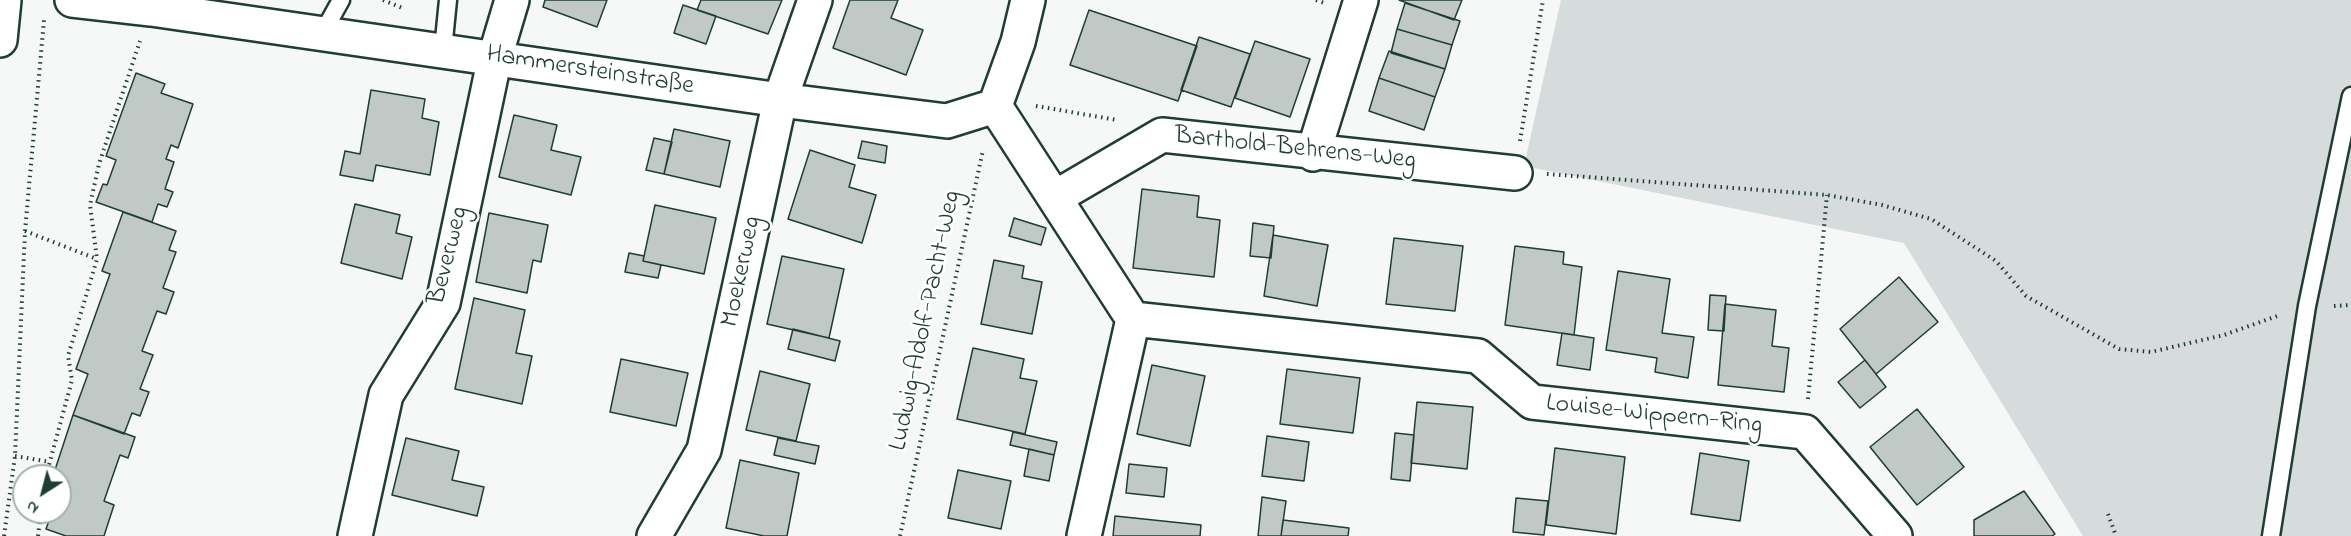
<!DOCTYPE html>
<meta charset="utf-8">
<style>
body{margin:0}
#map{position:relative;width:2351px;height:536px;overflow:hidden;background:#f6f7f7;font-family:"Indie Flower",sans-serif}
canvas{display:block}
.north{position:absolute;left:12px;top:464px;width:60px;height:60px;box-sizing:border-box;background:#fff;border:2px solid #a5b1ae;border-radius:50%;rotate:216deg;font-size:16px;font-weight:700;line-height:24px;text-align:center;color:#1f3d34}
.north::after{content:'';display:block;margin:auto;width:21px;height:27px;background:#1f3d34;clip-path:polygon(50% 0,100% 100%,50% 72%,0 100%)}
</style>
<div id="map">
<canvas width="2351" height="536"></canvas>
<div class="north">N</div>
</div>
<script>
const c = document.querySelector('canvas').getContext('2d');
c.lineJoin = 'round';
function fill(path, color) { c.fillStyle = color; c.fill(path, 'evenodd'); }
const shape = rows => new Path2D(rows.map(r => 'M' + r).join(''));
function stroke(path, color, width, dash) { c.strokeStyle = color; c.lineWidth = width; c.lineCap = dash ? 'butt' : 'round'; c.setLineDash(dash || []); c.stroke(path); }
function drawText(font, color, halo, rows, align = 'center') {
  c.font = font + ' "Indie Flower",sans-serif'; c.lineWidth = 5; c.setLineDash([]); c.textBaseline = 'middle'; c.strokeStyle = halo; c.fillStyle = color; for (const [text, x, y, turn = 0] of rows) {
    c.save(); c.translate(x, y); c.rotate((+turn || 0) * Math.PI / 180); c.textAlign = isNaN(turn) ? turn : align; if (halo) c.strokeText(text, 0, 0); c.fillText(text, 0, 0); c.restore();
  }
}
fill(shape([
 [1561,0,2351,0,2351,536,2083,536,1904,243,1524,166]
]), '#d6dcdb');
const building = shape([
 [545,0,607,0,597,27,543,7,545,0],
 [701,0,782,0,768,34,697,10,701,0],
 [850,0,898,0,891,18,923,30,906,75,833,48,850,0],
 [1399,0,1462,0,1454,20,1399,0],
 [1405,3,1460,21,1452,45,1397,29,1405,3],
 [683,5,716,16,706,44,674,33,683,5],
 [1089,10,1197,46,1178,101,1070,65,1089,10],
 [1397,29,1452,45,1445,69,1391,53,1397,29],
 [1199,37,1250,54,1231,107,1181,90,1199,37],
 [1255,41,1310,59,1290,117,1235,98,1255,41],
 [1389,51,1445,69,1435,97,1379,78,1389,51],
 [136,73,165,84,161,93,193,104,178,148,171,145,166,159,174,162,165,189,173,192,167,207,158,204,152,222,96,202,103,184,107,185,116,160,106,156,136,73],
 [1379,78,1435,97,1424,130,1369,111,1379,78],
 [371,90,425,99,422,118,439,122,430,175,376,165,373,181,340,175,345,151,360,154,371,90],
 [514,115,557,125,551,150,581,157,571,195,499,177,514,115],
 [674,129,730,141,720,187,664,174,674,129],
 [654,138,672,142,664,174,646,170,654,138],
 [862,141,887,146,885,163,858,158,862,141],
 [810,150,855,165,849,187,876,195,862,243,788,219,810,150],
 [1142,189,1199,196,1197,217,1220,220,1214,277,1133,268,1142,189],
 [355,204,400,215,396,233,412,237,402,279,341,263,355,204],
 [655,205,716,218,704,274,643,261,655,205],
 [123,212,176,231,169,250,176,252,163,288,174,292,166,314,157,311,142,351,153,355,140,389,149,392,140,416,132,413,124,434,73,415,88,374,76,369,110,274,102,271,123,212],
 [489,213,548,225,541,262,533,260,527,293,476,282,489,213],
 [1014,218,1046,228,1041,245,1009,236,1014,218],
 [1253,223,1274,226,1271,258,1250,256,1253,223],
 [1273,235,1328,245,1317,306,1264,296,1273,235],
 [1394,238,1463,246,1455,311,1386,304,1394,238],
 [1515,246,1564,252,1563,264,1582,267,1574,335,1505,325,1515,246],
 [629,253,644,256,643,261,661,265,658,278,625,272,629,253],
 [782,256,844,269,829,338,767,324,782,256],
 [994,260,1024,266,1022,278,1042,282,1032,334,981,324,994,260],
 [1618,271,1670,279,1662,333,1694,337,1688,378,1655,372,1657,358,1606,350,1618,271],
 [1899,277,1938,322,1876,374,1840,329,1899,277],
 [1710,295,1726,296,1724,331,1708,330,1710,295],
 [474,298,525,310,516,353,532,356,522,404,455,389,474,298],
 [1725,304,1776,310,1772,346,1789,348,1784,392,1718,385,1725,304],
 [793,329,840,341,835,361,788,349,793,329],
 [1562,333,1594,338,1590,370,1557,365,1562,333],
 [973,348,1024,359,1020,378,1037,381,1025,434,957,419,973,348],
 [621,359,688,373,676,426,610,412,621,359],
 [1865,360,1886,387,1860,408,1838,382,1865,360],
 [1152,365,1205,376,1190,446,1137,434,1152,365],
 [1287,369,1360,378,1353,433,1280,424,1287,369],
 [760,371,810,384,796,441,746,430,760,371],
 [1417,402,1473,407,1467,469,1411,463,1417,402],
 [1917,409,1964,467,1917,505,1870,447,1917,409],
 [73,415,135,437,128,458,120,455,104,501,114,505,104,536,66,536,46,529,52,512,60,512,60,476,53,476,73,415],
 [1013,432,1057,442,1054,455,1010,445,1013,432],
 [1395,433,1414,435,1410,481,1391,479,1395,433],
 [1267,436,1309,442,1304,481,1262,476,1267,436],
 [406,438,459,451,452,480,484,487,477,516,392,495,406,438],
 [778,438,819,446,815,464,774,455,778,438],
 [1555,448,1625,457,1616,534,1546,525,1555,448],
 [1029,449,1054,455,1049,481,1024,476,1029,449],
 [1700,453,1749,461,1740,521,1691,514,1700,453],
 [740,460,799,473,787,536,764,536,726,528,740,460],
 [1129,464,1167,468,1164,497,1126,493,1129,464],
 [958,470,1011,481,1001,529,948,518,958,470],
 [2024,491,2055,534,2052,536,1974,536,1974,520,2024,491],
 [1262,497,1286,501,1281,536,1258,536,1262,497],
 [1516,498,1548,501,1544,535,1513,532,1516,498],
 [1115,516,1201,525,1200,536,1113,536,1115,516],
 [1283,520,1349,528,1348,536,1281,536,1283,520]
]);
fill(building, '#c0c9c6');
stroke(building, '#1f3d34', 1.5);
const service = shape([
 [322,34,341,0],
 [443,50,448,0],
 [2271,536,2307,306,2351,96]
]);
const minor = shape([
 [72,0,151,9,780,100,947,121,995,106,1018,42,1028,0],
 [995,106,1133,319,1084,536],
 [1313,154,1361,0],
 [1056,197,1162,135,1515,173],
 [1133,319,1478,356,1532,402,1805,432,1895,536],
 [355,536,386,395,443,303,495,57,512,0],
 [654,536,704,450,780,100,815,0]
]);
const tertiary = shape([
 [0,40,4,0]
]);
stroke(service, '#1f3d34', 21);
stroke(minor, '#1f3d34', 38);
stroke(tertiary, '#1f3d34', 38);
stroke(shape([
 [383,0,405,9],
 [1316,0,1324,3],
 [1036,106,1117,120],
 [1520,141,1543,0],
 [1547,174,1827,195,1882,205,1931,219,1996,261,2026,296,2119,349,2151,352,2224,335,2280,315],
 [25,231,97,259],
 [2334,306,2351,305],
 [1808,399,1827,195],
 [15,456,50,462],
 [46,476,72,380,68,356,97,259,90,205,99,164,140,41],
 [2108,514,2116,536],
 [4,536,15,456,25,231,44,20],
 [38,536,41,512],
 [900,536,983,150]
]), '#1f3d34', 4, [1.5, 4.5]);
stroke(service, '#fff', 16);
stroke(minor, '#fff', 33);
stroke(tertiary, '#fff', 33);
drawText('26px', '#1f3d34', '#fff', [
 ["Hammersteinstraße",590,72,9],
 ["Barthold-Behrens-Weg",1295,150,6],
 ["Beverweg",450,256,-76],
 ["Moekerweg",743,272,-78],
 ["Ludwig-Adolf-Pacht-Weg",927,321,-78],
 ["Louise-Wippern-Ring",1654,416,6]
]);
</script>
